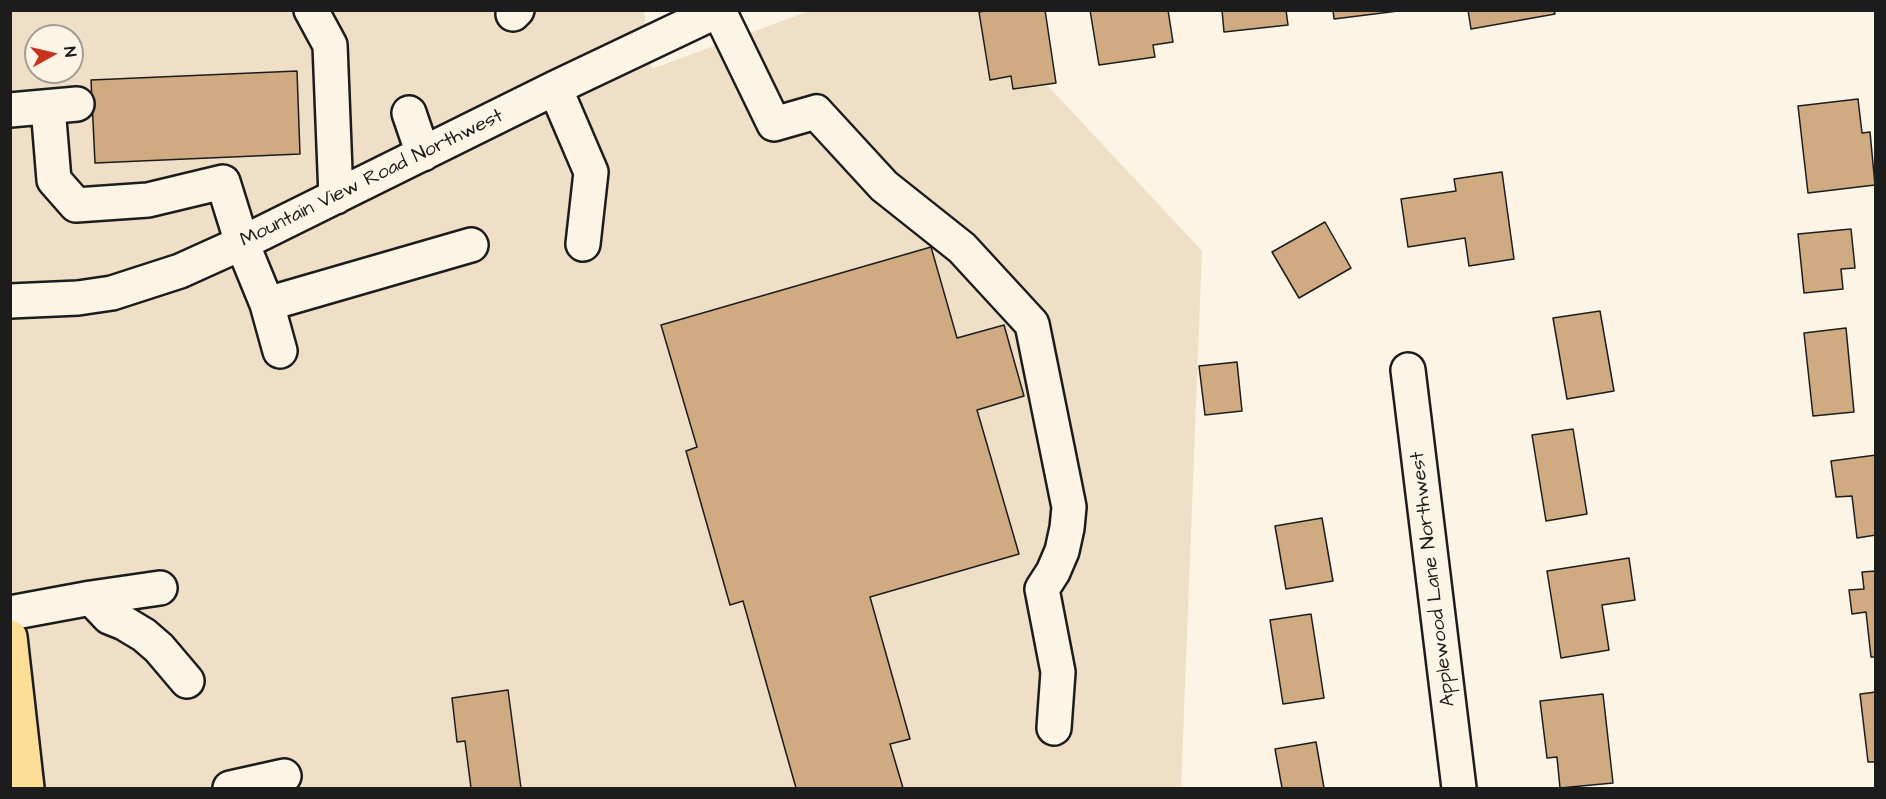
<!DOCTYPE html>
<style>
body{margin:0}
#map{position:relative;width:1886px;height:799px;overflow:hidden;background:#fcf5e5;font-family:"Architects Daughter",sans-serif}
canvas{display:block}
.frame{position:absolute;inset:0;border:12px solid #1c1c1c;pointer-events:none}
.north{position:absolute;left:24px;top:24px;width:60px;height:60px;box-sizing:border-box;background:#fcf5e5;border:2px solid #a29e95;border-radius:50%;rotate:82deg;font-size:16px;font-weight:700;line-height:24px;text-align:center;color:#1c1c1c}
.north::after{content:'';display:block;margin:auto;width:21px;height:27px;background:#c8321e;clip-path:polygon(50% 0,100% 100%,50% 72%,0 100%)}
</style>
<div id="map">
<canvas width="1886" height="799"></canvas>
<div class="frame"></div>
<div class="north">N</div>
</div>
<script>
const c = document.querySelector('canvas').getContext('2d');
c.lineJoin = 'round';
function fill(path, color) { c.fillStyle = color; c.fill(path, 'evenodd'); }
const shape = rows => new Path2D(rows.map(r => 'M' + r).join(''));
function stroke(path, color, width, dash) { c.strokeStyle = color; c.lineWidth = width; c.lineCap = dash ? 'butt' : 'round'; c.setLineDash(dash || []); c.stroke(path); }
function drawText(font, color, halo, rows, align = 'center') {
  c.font = font + ' "Architects Daughter",sans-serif'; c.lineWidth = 5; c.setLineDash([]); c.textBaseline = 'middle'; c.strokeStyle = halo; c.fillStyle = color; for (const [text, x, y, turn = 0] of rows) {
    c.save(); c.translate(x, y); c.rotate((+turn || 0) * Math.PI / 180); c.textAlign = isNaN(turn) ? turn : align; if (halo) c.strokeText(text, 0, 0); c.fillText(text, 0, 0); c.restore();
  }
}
fill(shape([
 [10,11,644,11,652,69,809,11,978,11,1202,251,1181,788,11,788],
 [36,36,72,36,72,72,36,72]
]), '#efdfc7');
const building = shape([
 [991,10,1045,10,1056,83,1013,89,1011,76,990,80,979,12,991,10],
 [1090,10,1168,10,1173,42,1153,45,1155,57,1099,65,1090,10],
 [1222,10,1286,10,1288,25,1224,32,1222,10],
 [1333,10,1398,10,1398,11,1334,19,1333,10],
 [1468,10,1554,10,1555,14,1471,29,1468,10],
 [297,71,300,154,95,163,91,80,297,71],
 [1858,99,1862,133,1870,132,1875,185,1808,193,1798,106,1858,99],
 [1502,172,1514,259,1469,266,1465,238,1408,247,1401,199,1456,191,1454,179,1502,172],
 [1325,222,1351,268,1299,298,1272,252,1325,222],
 [1851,229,1855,268,1841,269,1843,289,1804,293,1798,234,1851,229],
 [931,247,957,338,1004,325,1024,396,977,410,1019,554,870,597,910,739,890,744,903,788,796,788,743,601,730,605,686,451,697,447,661,325,931,247],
 [1600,311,1614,391,1567,399,1553,318,1600,311],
 [1846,328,1854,412,1813,416,1804,333,1846,328],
 [1237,362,1242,411,1205,415,1199,366,1237,362],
 [1573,429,1587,514,1546,521,1532,435,1573,429],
 [1876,455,1876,535,1857,538,1852,496,1836,497,1831,461,1876,455],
 [1322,518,1333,581,1286,589,1275,526,1322,518],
 [1629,558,1635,600,1602,605,1609,650,1561,658,1547,571,1629,558],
 [1876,571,1876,657,1871,657,1866,612,1852,614,1849,590,1864,589,1862,572,1876,571],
 [1311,614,1324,698,1283,704,1270,620,1311,614],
 [508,690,521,788,471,788,465,741,457,742,452,698,508,690],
 [1876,692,1876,762,1868,762,1860,694,1876,692],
 [1603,694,1613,783,1560,788,1557,757,1547,758,1540,701,1603,694],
 [1316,742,1324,788,1282,788,1275,749,1316,742]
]);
fill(building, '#d0ab82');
stroke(building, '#1c1c1c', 1.5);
const minor = shape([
 [311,10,330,45,336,197],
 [719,11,774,124,816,112,884,186,962,248,1032,324,1069,507,1067,528,1062,551,1053,572,1042,589,1058,672,1054,728],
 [513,14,517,10],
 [555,88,591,172,583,244],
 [48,107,54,180,76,205,148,200,223,182,242,243,267,304,280,351],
 [10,110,77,104],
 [409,113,423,154],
 [10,301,78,298,112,293,180,271,242,243,555,88,719,10],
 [267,304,471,245],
 [1408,370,1459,788],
 [91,598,109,617,124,623,144,635,159,648,187,681],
 [10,613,91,598,160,588],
 [230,788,284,776]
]);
const highway = shape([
 [10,637,27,788]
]);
stroke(minor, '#1c1c1c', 38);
stroke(highway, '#1c1c1c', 38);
stroke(minor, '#fcf5e5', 33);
stroke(highway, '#fcde96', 33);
drawText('20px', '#1c1c1c', '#fcf5e5', [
 ["Mountain View Road Northwest",372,179,-26],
 ["Applewood Lane Northwest",1434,579,-97]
]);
</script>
